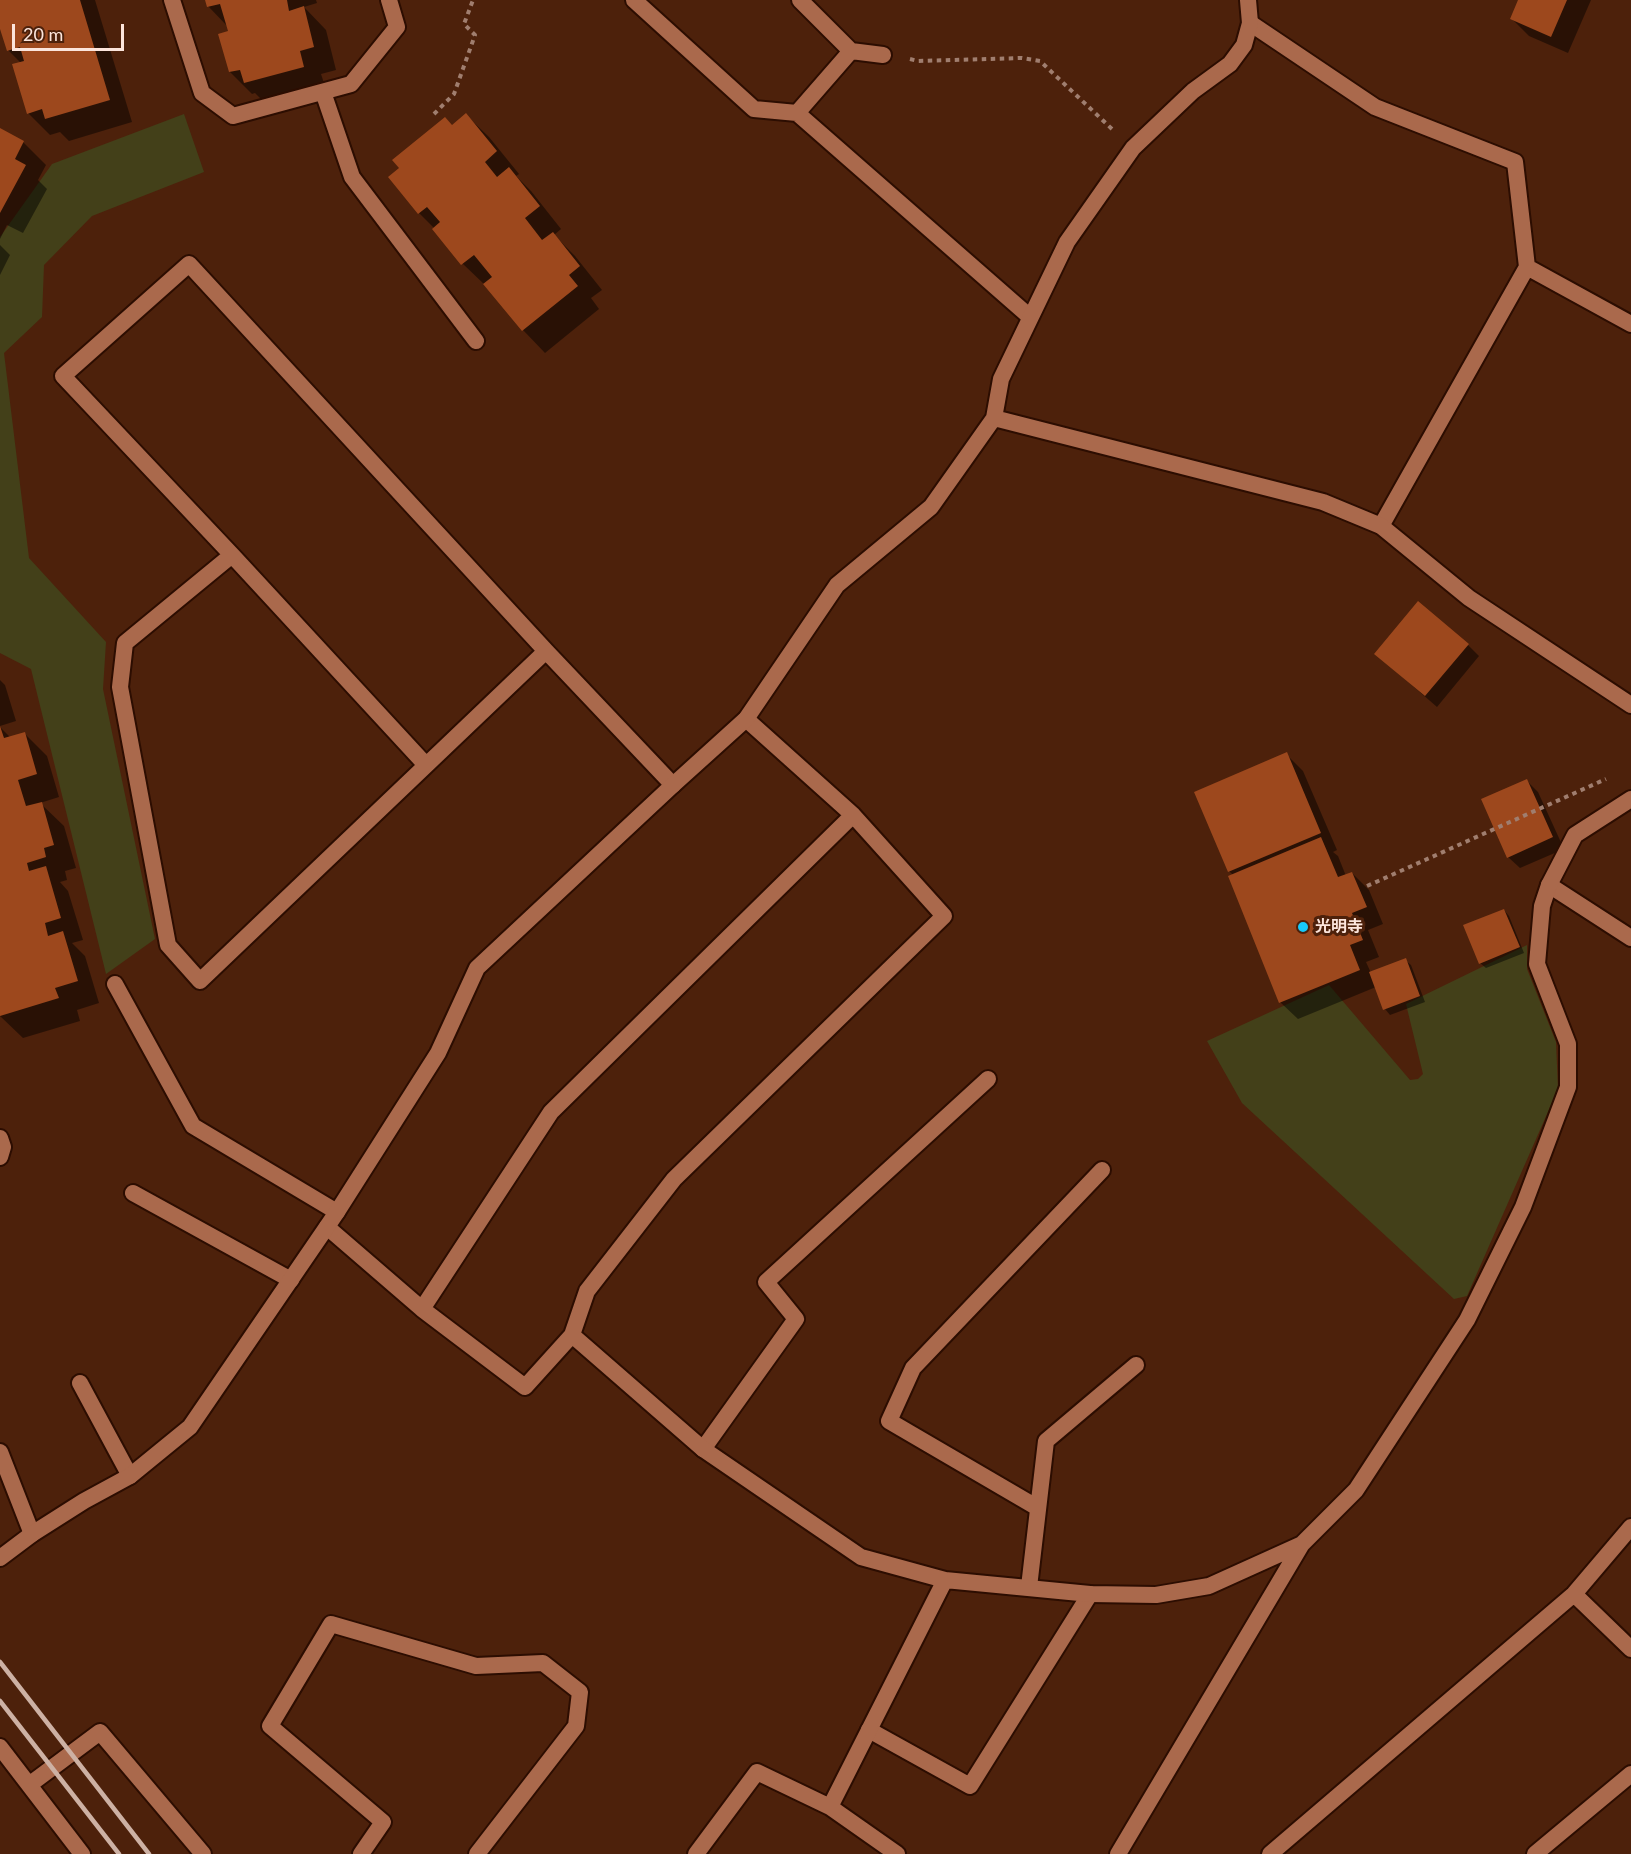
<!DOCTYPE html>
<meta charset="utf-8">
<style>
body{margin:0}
#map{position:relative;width:1631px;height:1854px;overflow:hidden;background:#4d210b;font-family:Lato,sans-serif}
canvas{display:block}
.scale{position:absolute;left:12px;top:24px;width:112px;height:27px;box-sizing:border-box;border:3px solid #fce5dc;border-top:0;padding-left:8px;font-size:18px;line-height:21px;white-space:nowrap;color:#fce5dc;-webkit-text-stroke:4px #4d210b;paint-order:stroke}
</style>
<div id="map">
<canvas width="1631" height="1854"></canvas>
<div class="scale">20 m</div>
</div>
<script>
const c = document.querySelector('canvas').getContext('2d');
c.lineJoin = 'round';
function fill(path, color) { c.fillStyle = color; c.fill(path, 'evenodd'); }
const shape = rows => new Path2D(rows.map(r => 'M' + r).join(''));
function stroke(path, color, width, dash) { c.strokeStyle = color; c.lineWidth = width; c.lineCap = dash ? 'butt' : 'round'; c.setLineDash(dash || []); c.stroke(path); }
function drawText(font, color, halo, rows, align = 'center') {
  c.font = font + ' Lato,"Noto Sans JP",sans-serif'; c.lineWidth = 6; c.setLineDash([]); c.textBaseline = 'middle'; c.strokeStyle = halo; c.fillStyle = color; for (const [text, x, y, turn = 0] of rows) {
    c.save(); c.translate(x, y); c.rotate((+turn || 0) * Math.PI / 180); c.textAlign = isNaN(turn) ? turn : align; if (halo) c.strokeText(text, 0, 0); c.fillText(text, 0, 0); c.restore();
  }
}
fill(shape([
 [184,114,204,172,92,216,44,265,42,317,4,353,29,558,106,642,103,689,155,939,106,974,31,669,0,653,0,237,52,164],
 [1527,945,1527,969,1556,1042,1558,1089,1467,1296,1454,1299,1242,1103,1207,1041,1329,985,1410,1080,1418,1079,1423,1074,1406,1004]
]), '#434019');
fill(shape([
 [0,0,95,0,132,122,69,141,60,132,50,135,28,113,21,63,8,50,0,24],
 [207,0,316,0,317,3,304,7,326,30,336,70,321,74,326,89,267,105,255,93,252,94,230,72,228,27,208,6],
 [1520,0,1591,0,1568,53,1529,36,1512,19],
 [466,115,489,137,519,174,516,176,531,191,561,229,554,235,575,256,602,290,591,298,599,309,545,353,523,330,486,286,463,264,435,229,419,213,452,127],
 [0,130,23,142,46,165,38,180,47,189,23,233,7,225,0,239],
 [0,245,10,255,0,275],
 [1468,645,1479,656,1437,707,1376,654],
 [0,680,5,685,16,721,0,726,1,728,10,737,24,733,47,756,59,797,40,803,64,826,76,868,65,871,67,880,60,882,68,891,83,940,72,943,85,956,99,1003,77,1010,80,1021,23,1038,0,1016],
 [1286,754,1303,771,1337,850,1333,852,1338,856,1346,876,1352,873,1369,890,1383,924,1368,930,1379,957,1366,962,1371,973,1405,960,1411,965,1425,1002,1390,1015,1385,1009,1376,987,1298,1019,1280,1002,1233,875,1229,871],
 [1526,780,1538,792,1564,849,1520,868,1508,857],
 [1504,910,1509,916,1524,953,1486,968,1480,963]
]), '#0007');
fill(shape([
 [0,0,80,0,110,100,45,119,42,109,27,114,12,64,24,61,20,47,7,51,0,29],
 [205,0,287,0,289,11,304,6,314,47,300,51,304,67,244,83,240,70,229,72,218,34,228,31,220,4,207,7],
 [1518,0,1567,0,1551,37,1510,19],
 [466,113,497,151,485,162,497,177,509,167,540,206,525,218,542,240,553,232,580,266,569,275,578,286,522,331,483,284,492,277,474,255,461,265,432,229,440,222,427,207,418,214,388,177,399,168,392,160,445,117,452,125],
 [0,128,24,141,15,159,26,165,0,213],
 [1418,601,1469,644,1425,696,1374,654],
 [0,726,4,738,25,732,37,774,18,780,26,806,42,802,54,845,44,848,46,857,27,863,29,871,46,866,61,918,45,923,48,936,63,931,78,981,55,988,59,998,0,1016],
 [1287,752,1321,833,1228,872,1194,792],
 [1527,779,1553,837,1507,858,1481,799],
 [1321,837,1338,877,1352,872,1367,907,1352,913,1363,940,1350,945,1360,970,1279,1003,1228,876],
 [1504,909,1520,947,1479,964,1463,925],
 [1406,958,1420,996,1383,1010,1369,972]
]), '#9d481d');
const service = shape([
 [172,0,202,93,233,116,351,84,397,27,389,0],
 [323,92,352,177,476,341],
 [1549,885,1631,938],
 [115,984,193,1126,337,1212],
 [0,1138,3,1147,0,1157],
 [133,1193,291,1280],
 [80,1383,130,1476],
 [703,1449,796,1319,766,1282,988,1079],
 [1038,1508,889,1421,913,1368,1102,1170],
 [1029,1587,1046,1441,1136,1365],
 [869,1730,970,1786,1090,1594]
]);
const minor = shape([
 [634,0,754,109,797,113,1030,317],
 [800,0,851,51,883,55],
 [1250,23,1375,107,1515,162,1527,267,1381,526],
 [797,113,851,51],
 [1527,267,1631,324],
 [232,555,125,643,120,687,168,945,200,981,546,651],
 [425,764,232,555,63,376,189,264,546,651,673,785],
 [327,1227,422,1309,525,1387,572,1335,587,1291,674,1179,944,916,853,815,746,719],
 [422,1309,551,1112,853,815],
 [572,1335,703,1449,861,1557,945,1580,1090,1594,1156,1595,1209,1586,1302,1544,1356,1490,1467,1320,1523,1207,1568,1087,1568,1044,1537,964,1542,906,1549,885,1575,835,1631,799],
 [0,1452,32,1534],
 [1574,1594,1631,1649],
 [0,1747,82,1854],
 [29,1785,100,1732,203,1854],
 [830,1807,897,1854],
 [361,1854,383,1822,270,1726,331,1624,476,1666,543,1663,580,1692,576,1726,477,1854],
 [696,1854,757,1772,830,1807,945,1580],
 [1118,1854,1302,1544],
 [1270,1854,1574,1594,1631,1527],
 [1535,1854,1631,1774]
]);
const tertiary = shape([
 [994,418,1323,502,1381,526,1469,598,1631,705],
 [0,1558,32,1534,84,1501,130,1476,190,1427,337,1212,438,1053,477,968,673,785,746,719,837,585,931,507,994,418,1001,379,1067,242,1133,148,1193,91,1230,64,1244,45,1250,23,1248,0]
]);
stroke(service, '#2c0d01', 20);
stroke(minor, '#2c0d01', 20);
stroke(tertiary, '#2c0d01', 20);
stroke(shape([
 [910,59,918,61,1022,58,1040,61,1112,129],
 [434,114,454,94,475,35,464,24,473,0],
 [1367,886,1606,779]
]), '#a07e6f', 4, [4.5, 4.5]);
stroke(service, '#aa694c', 16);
stroke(minor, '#aa694c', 16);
stroke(tertiary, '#aa694c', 16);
stroke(shape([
 [0,1662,149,1854],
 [0,1701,119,1854]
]), '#cdb1a4', 4.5);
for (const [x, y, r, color] of [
 [1303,927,6,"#17cafb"]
]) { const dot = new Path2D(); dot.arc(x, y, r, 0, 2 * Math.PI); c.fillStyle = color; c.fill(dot); stroke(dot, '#4d210b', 2); }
drawText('bold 16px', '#fce5dc', '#4d210b', [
 ["光明寺",1315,927]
], 'left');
</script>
